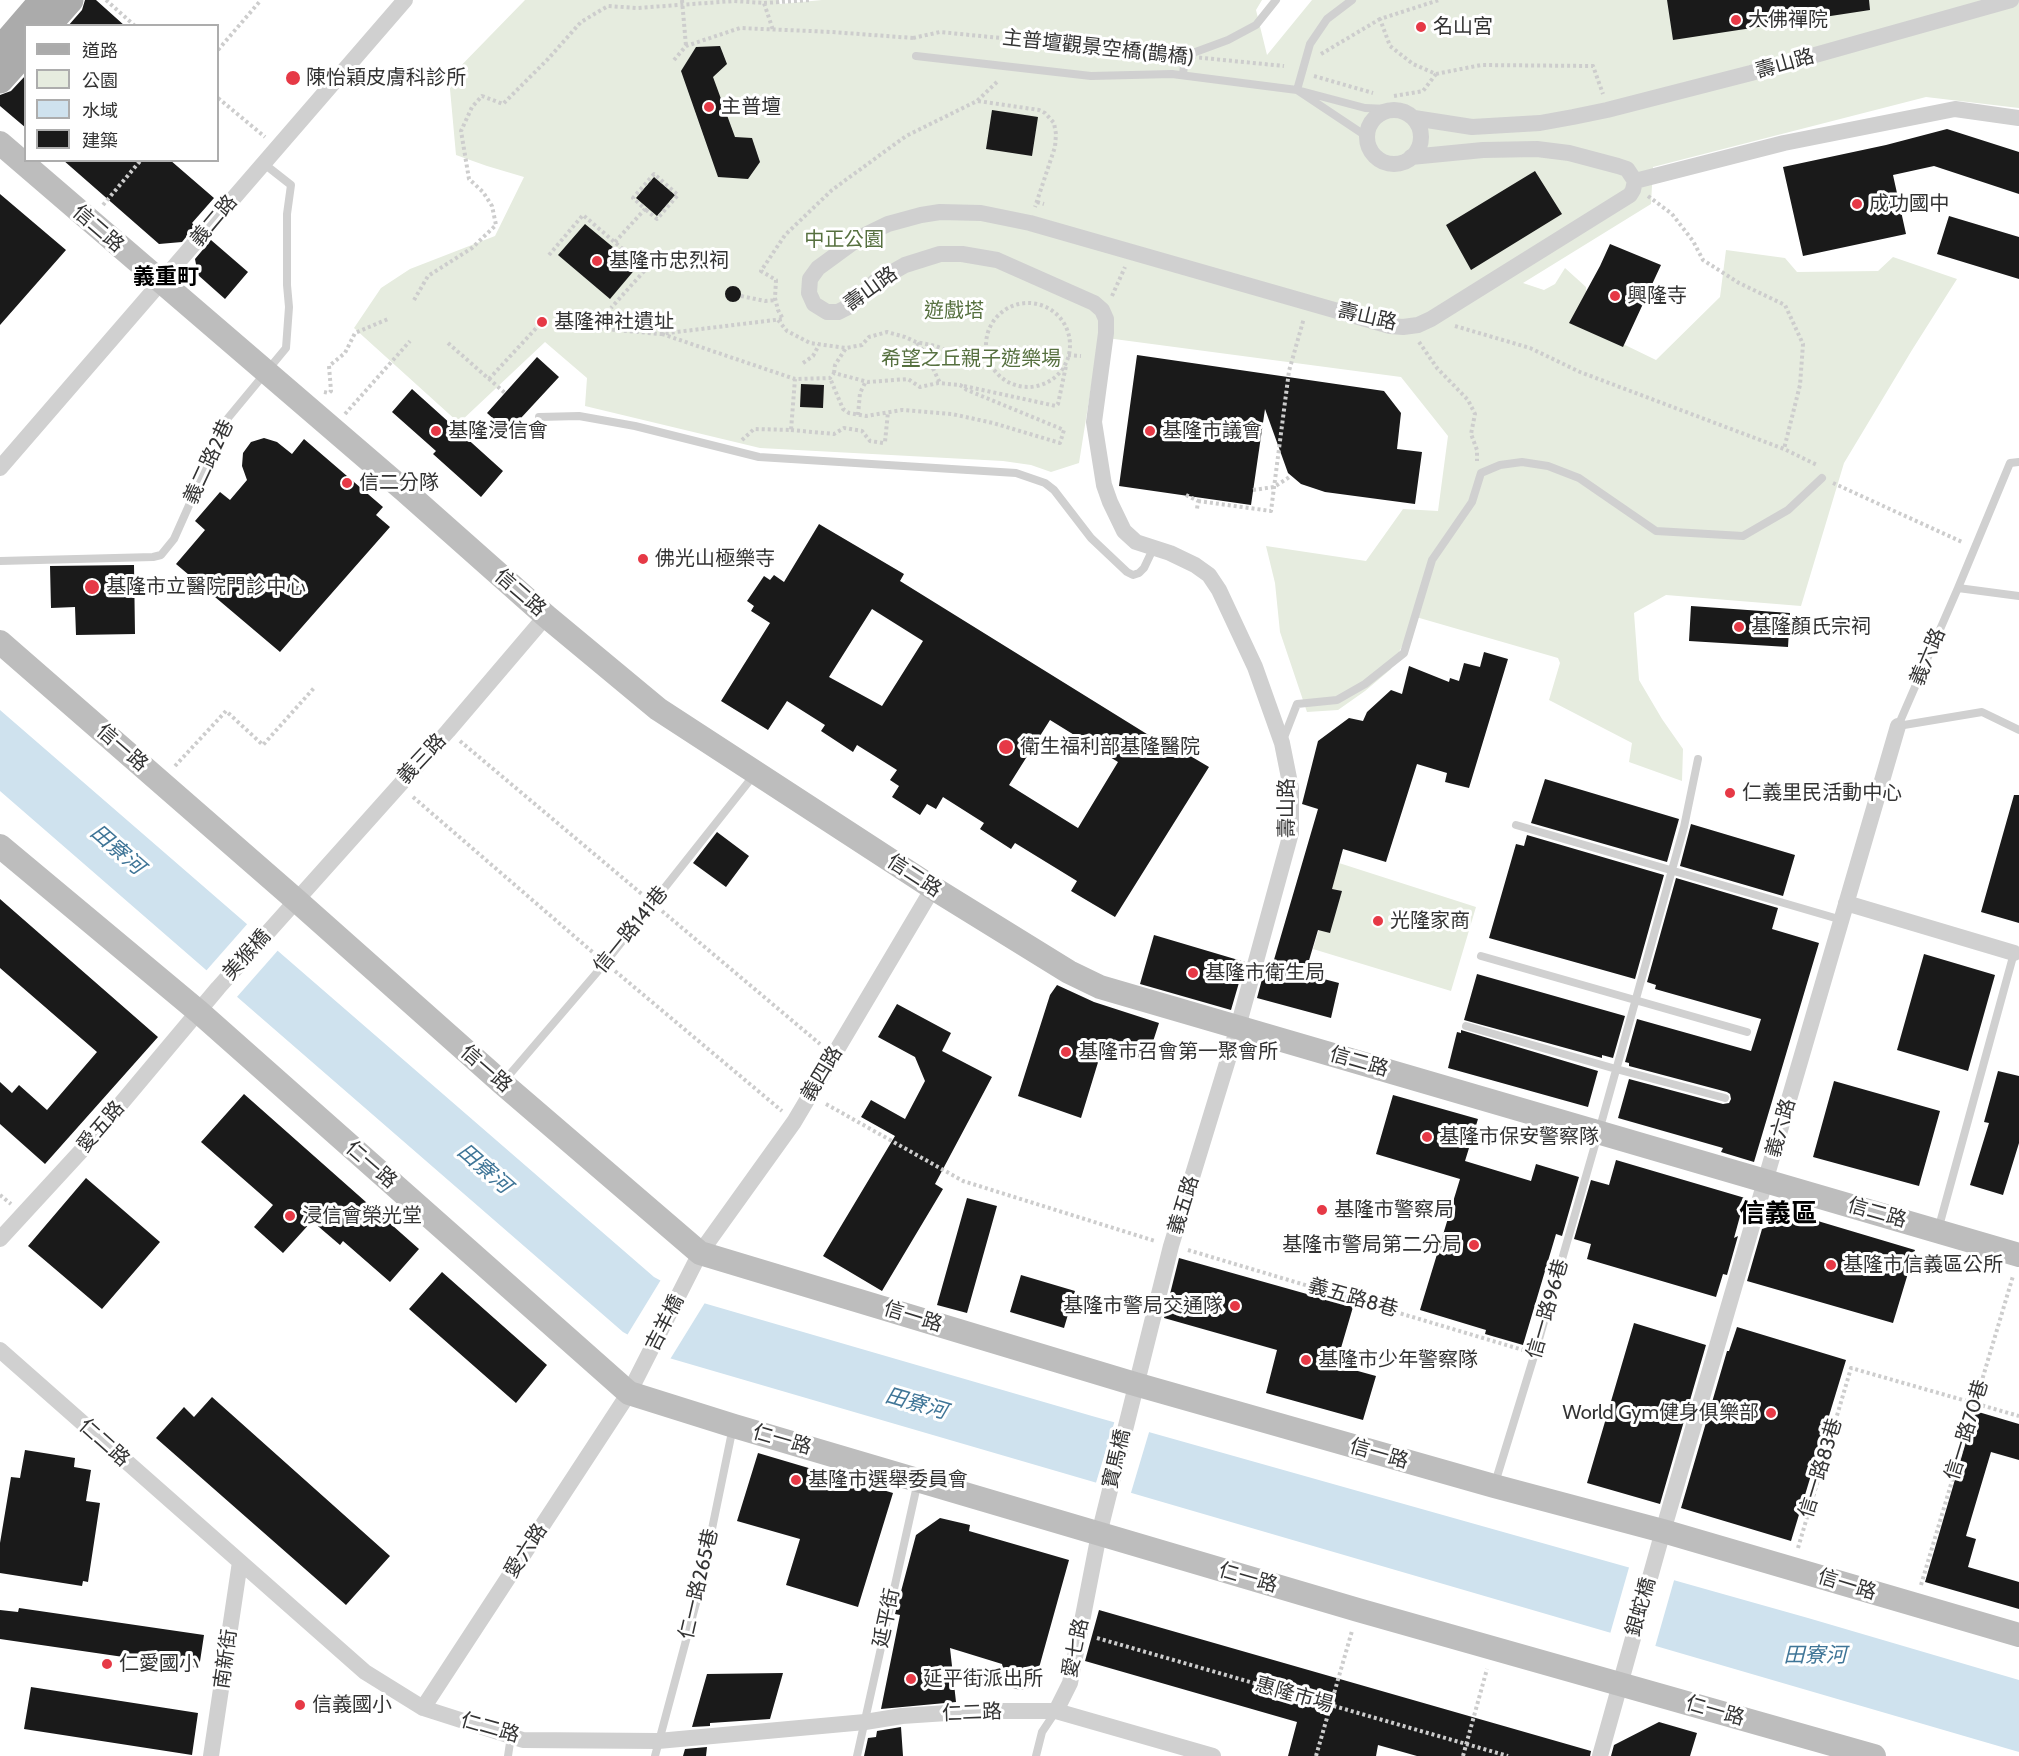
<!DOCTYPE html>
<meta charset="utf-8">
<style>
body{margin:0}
#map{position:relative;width:2019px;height:1756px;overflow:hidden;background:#fff;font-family:Cabin,"Noto Sans TC",sans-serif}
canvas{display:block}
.legend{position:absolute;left:24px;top:24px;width:195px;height:138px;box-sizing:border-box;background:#fff;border:2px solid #adadad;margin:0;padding:8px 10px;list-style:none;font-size:18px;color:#333}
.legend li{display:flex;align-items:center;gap:12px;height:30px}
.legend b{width:30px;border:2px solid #adadad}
</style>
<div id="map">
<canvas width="2019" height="1756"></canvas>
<ul class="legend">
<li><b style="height:8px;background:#ababab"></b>道路</li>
<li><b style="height:16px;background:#e6ecdf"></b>公園</li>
<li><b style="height:16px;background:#cfe2ee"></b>水域</li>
<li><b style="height:16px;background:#1a1a1a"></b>建築</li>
</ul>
</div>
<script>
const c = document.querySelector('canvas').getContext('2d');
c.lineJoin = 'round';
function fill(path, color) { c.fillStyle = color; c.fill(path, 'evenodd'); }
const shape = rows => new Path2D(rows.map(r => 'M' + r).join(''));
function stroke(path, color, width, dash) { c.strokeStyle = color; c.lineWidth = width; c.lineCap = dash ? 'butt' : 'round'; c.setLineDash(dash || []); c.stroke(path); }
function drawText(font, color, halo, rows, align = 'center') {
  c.font = font + ' Cabin,"Noto Sans TC",sans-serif'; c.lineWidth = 6; c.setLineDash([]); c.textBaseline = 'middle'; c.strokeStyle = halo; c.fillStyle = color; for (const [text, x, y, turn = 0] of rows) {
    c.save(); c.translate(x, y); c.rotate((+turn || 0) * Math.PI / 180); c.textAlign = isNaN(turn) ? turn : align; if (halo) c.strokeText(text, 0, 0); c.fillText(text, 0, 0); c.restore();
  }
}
fill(shape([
 [525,0,779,0,780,4,822,0,1262,0,1256,10,1267,55,1312,0,2019,0,2019,108,1926,97,1653,167,1651,204,1523,283,1544,290,1555,284,1565,268,1586,287,1588,327,1656,360,1720,297,1726,250,1785,258,1797,272,1878,271,1893,257,1957,279,1912,350,1844,463,1801,606,1666,595,1634,613,1639,680,1662,719,1683,749,1682,781,1629,762,1632,743,1549,700,1560,663,1558,658,1416,617,1391,669,1365,691,1338,710,1307,712,1280,632,1275,583,1266,546,1366,561,1403,509,1438,511,1448,436,1401,377,1099,337,1079,463,1051,472,1031,465,1003,461,760,448,585,406,587,378,545,342,459,423,354,328,381,288,410,269,495,236,524,177,487,166,456,155,449,78],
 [1339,863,1476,907,1451,991,1313,949]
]), '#e6ecdf');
fill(shape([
 [0,710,654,1277,700,1302,1092,1416,1808,1618,2019,1680,2019,1752,669,1358,623,1332,0,791]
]), '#cfe2ee');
fill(shape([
 [249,922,280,948,236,998,205,972],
 [662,1278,706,1301,669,1361,626,1337],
 [1115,1420,1150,1429,1130,1496,1095,1486],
 [1630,1564,1675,1577,1655,1647,1610,1634]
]), '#fff');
fill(shape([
 [85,0,96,0,125,26,68,26,82,10],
 [1667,0,1869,0,1870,10,1673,40],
 [720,46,727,64,713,77,735,137,752,138,760,162,748,179,718,177,681,71,696,47],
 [26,75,26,128,0,106,0,95,11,91],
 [992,110,1038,117,1032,156,986,149],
 [1947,129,2019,152,2019,194,1934,166,1893,175,1906,234,1803,256,1783,167,1886,145],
 [63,160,170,160,214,198,192,223,195,226,182,242,159,244],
 [1535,171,1562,214,1471,270,1446,225],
 [654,177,675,195,657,216,636,198],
 [0,194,66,250,0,325],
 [1949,216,2019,237,2019,279,1937,254],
 [585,224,637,267,610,299,558,255],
 [211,240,248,272,225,299,198,275,195,259],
 [1610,244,1661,265,1623,347,1569,323,1600,266],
 '725 294a8 8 0 1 1 16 0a8 8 0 1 1-16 0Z',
 [1137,355,1384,391,1401,413,1397,449,1422,452,1415,504,1325,492,1301,484,1288,473,1265,409,1251,505,1119,486],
 [537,357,559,377,508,432,487,413],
 [801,384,824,385,823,408,800,407],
 [412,389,503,471,481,497,433,454,436,451,392,412],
 [264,438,277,442,292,454,304,439,383,507,376,515,390,527,280,652,176,564,205,530,195,521,220,492,230,500,247,480,242,466,243,453,251,442],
 [819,524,904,574,900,581,1163,744,1165,741,1209,767,1115,917,1071,891,1077,881,1015,843,1011,849,980,829,984,823,943,797,936,809,927,804,920,815,892,797,899,786,890,780,897,770,857,745,853,752,821,731,825,725,787,701,768,730,721,701,770,623,751,611,754,606,747,601,764,576,770,580,774,575,784,582],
 [872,609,923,641,882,706,829,677],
 [1050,720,1118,762,1078,828,1009,785],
 [134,565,135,634,76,635,75,607,51,608,50,566],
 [1691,606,1790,613,1788,647,1689,641],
 [1484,652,1508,659,1469,788,1445,782,1447,773,1417,764,1386,862,1343,849,1332,889,1342,891,1330,933,1318,930,1305,974,1339,983,1331,1018,1257,998,1265,968,1271,970,1318,809,1302,804,1318,741,1349,718,1363,721,1367,712,1391,690,1402,694,1409,666,1449,682,1450,678,1459,681,1464,663,1480,667],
 [1545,779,1679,819,1667,862,1531,823],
 [2014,795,2019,795,2019,923,1981,912],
 [1691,824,1795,855,1783,896,1680,866],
 [717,832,749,856,726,887,693,863],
 [1527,835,1664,875,1635,979,1489,938,1516,844,1524,846],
 [1676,878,1778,908,1772,929,1819,943,1754,1162,1721,1152,1723,1148,1618,1118,1629,1079,1723,1104,1729,1103,1731,1099,1730,1094,1727,1092,1629,1066,1629,1063,1625,1062,1637,1019,1751,1051,1761,1019,1655,989,1656,985,1647,982],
 [0,899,158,1037,45,1164,0,1124,0,1082,12,1093,19,1085,47,1110,97,1052,0,968],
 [1154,935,1245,962,1231,1010,1140,984],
 [1924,954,1995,975,1968,1071,1897,1050],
 [1477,974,1625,1016,1613,1058,1602,1055,1602,1058,1464,1020],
 [1057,985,1094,1002,1159,1023,1147,1060,1103,1046,1081,1118,1018,1096,1050,995],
 [897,1004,951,1033,942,1051,992,1077,935,1184,943,1189,882,1291,823,1256,895,1136,861,1117,871,1100,905,1119,925,1081,915,1057,878,1037],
 [1461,1030,1598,1071,1588,1107,1448,1068,1457,1032,1461,1033],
 [1998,1071,2019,1076,2019,1143,2003,1195,1970,1185,1989,1123,1984,1122],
 [1834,1081,1940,1111,1919,1186,1813,1157],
 [244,1094,419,1249,390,1282,343,1241,340,1245,312,1221,283,1253,254,1227,273,1205,201,1142],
 [1393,1095,1478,1119,1465,1161,1531,1181,1536,1164,1579,1177,1562,1236,1556,1234,1523,1345,1485,1334,1486,1330,1420,1310,1460,1179,1376,1154],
 [1616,1160,1745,1198,1734,1238,1738,1236,1727,1275,1723,1274,1716,1297,1587,1259,1591,1244,1574,1239,1591,1180,1609,1185],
 [86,1178,160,1242,102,1309,28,1246],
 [967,1198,997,1206,967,1313,937,1305],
 [1801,1216,1915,1250,1893,1323,1747,1281,1762,1229],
 [1179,1258,1353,1307,1336,1365,1376,1376,1363,1420,1266,1393,1277,1350,1164,1318],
 [442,1272,547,1365,516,1403,409,1309],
 [1021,1275,1075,1291,1064,1328,1010,1312],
 [1634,1323,1706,1345,1660,1504,1587,1483],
 [1737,1327,1846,1360,1791,1541,1681,1508,1727,1351,1729,1351],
 [212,1397,390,1556,346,1605,156,1438,184,1407,194,1417],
 [1975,1411,2019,1424,2019,1460,1991,1452,1966,1536,1976,1539,1968,1567,2019,1582,2019,1609,1925,1582],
 [25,1450,75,1458,74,1467,91,1470,86,1501,100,1503,88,1582,83,1581,82,1586,0,1573,0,1543,11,1477,20,1478],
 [758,1453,893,1493,858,1607,786,1585,800,1539,737,1521],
 [940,1518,970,1525,969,1531,1069,1560,1037,1675,1028,1688,1020,1690,1013,1688,1005,1677,1002,1664,950,1648,956,1702,881,1709,900,1615,895,1614,916,1535],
 [19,1608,204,1635,199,1668,0,1639,0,1610,18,1612],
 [1099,1610,1591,1751,1590,1756,1417,1756,1378,1745,1376,1756,1288,1756,1297,1722,1085,1661],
 [783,1673,770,1719,710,1723,710,1726,692,1727,707,1674],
 [31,1687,198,1713,192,1755,24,1729],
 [1659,1722,1697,1733,1690,1756,1611,1756,1614,1745],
 [901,1727,903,1756,864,1756,868,1738,876,1737,877,1731],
 [707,1747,706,1756,683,1756,685,1749]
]), '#1a1a1a');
stroke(shape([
 [106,0,135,26],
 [764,3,811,0],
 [218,50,261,0],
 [1321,54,1380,19],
 [674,60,686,46,740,28,832,32,913,38],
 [1436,74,1481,65,1593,66,1603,94],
 [1314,76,1373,93],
 [1394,96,1423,91,1436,74,1413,64,1390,46,1380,19,1439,0],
 [218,98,265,137],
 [978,101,1039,110,1045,113,1054,123,1056,134,1055,147,1035,207],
 [1648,196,1672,214,1693,241,1703,260,1739,283,1785,305,1803,344,1800,385,1784,449],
 [1037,202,1044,204],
 [103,205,141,160],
 [615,242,645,209,633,198,654,174,678,195,657,219,645,209],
 [549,255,583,215,646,269,611,308],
 [741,296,765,301,775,300],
 [1112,296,1125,267],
 [414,300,428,276,472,248,496,225,492,206,483,192,469,179,461,131,472,107,482,96,503,104,548,59,581,22,608,6,637,8,734,1,764,3,773,30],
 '986 345a42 42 0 1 1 84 0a42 42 0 1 1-84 0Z',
 [778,320,787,331,810,343,846,348],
 [1455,326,1530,348,1580,372,1784,449,1817,465],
 [594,328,660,334,783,319,778,310,775,298,776,280,761,271,785,235,832,190,906,136,977,101,999,80],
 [662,334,795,379],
 [1419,342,1437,368,1468,400,1475,414,1471,434,1477,450,1477,461],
 [448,343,505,393],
 [917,343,926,354,940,383],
 [1068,355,1081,356],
 [803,363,813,356,819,345],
 [834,373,835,365,846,348,862,345,869,337,887,332,905,337,916,342,936,346,982,366,992,368],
 [489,379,540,324],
 [964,386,1056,406,1058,404,1066,366],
 [324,392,329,393,331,391,329,366,345,353,355,333,388,319],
 [345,414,410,341],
 [858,415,860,393,866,381],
 [791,430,834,434,844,428,862,431,870,441,883,443,885,442,888,412],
 [742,440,754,429,791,430,795,379,830,378,834,373,868,382,908,379,920,387,938,383,960,385,967,390,1064,430,1060,443,993,423,952,414,902,410,866,416,849,413,843,409,830,378],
 [1833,483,1962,542],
 [1253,490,1274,487,1291,476],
 [1186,495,1198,501,1197,509],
 [1198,501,1271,511,1289,371,1304,318],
 [460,741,643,895],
 [175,766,226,711,263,745,314,688],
 [413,797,596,955],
 [662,911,820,1044],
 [615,971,782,1111],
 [826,1104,963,1181,1155,1241],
 [0,1195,11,1204],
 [1188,1250,1523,1350],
 [1798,1548,1851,1368,2019,1416],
 [1921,1585,2013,1276],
 [1097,1638,1508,1756],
 [1316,1756,1352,1631],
 [1463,1756,1487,1669]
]), '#cdcdcd', 4, [3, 3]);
stroke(shape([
 [1352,0,1327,19,1310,44,1297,90,1366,136],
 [916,56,1091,76,1172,74,1297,90,1365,108,1388,109],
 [1183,75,1184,65,1190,54,1228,40,1256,25,1276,0],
 [539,417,579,416,635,426,759,457,1016,473,1045,483,1054,490,1091,538,1127,572,1133,575,1139,573,1144,568,1153,549],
 [0,561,153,557,161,555,174,539,228,418,286,348,289,307,287,285,287,214,291,185,263,163],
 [1958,588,2010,463,2019,462],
 [1898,726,1958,588,2019,596],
 [1898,726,1982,712,2019,730],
 [1283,740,1297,704,1337,700,1365,684,1404,653,1432,560,1472,502,1481,473,1500,465,1522,462,1548,466,1579,478,1656,531,1743,536,1788,510,1822,478],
 [1516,825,1842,920],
 [1481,956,1747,1032],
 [1466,1026,1616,1069,1725,1098],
 [504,1081,605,963,754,775],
 [1938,1230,2014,953],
 [1495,1483,1535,1353,1599,1131,1684,827,1698,759],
 [508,1756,511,1736],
 [655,1756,699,1592,733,1427],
 [857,1756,918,1481],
 [1036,1756,1042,1732,1056,1711]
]), '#d0d0d0', 8);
stroke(shape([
 '1367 137a27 27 0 1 1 54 0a27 27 0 1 1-54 0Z',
 [1414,118,1472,127,1540,123,1573,117,1607,110,1751,73,2011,0],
 [1635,181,1784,143,1955,109,2019,118],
 [0,468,405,0],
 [1846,903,2014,953],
 [0,1239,82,1150,218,988,448,731,546,616],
 [0,1350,365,1672,423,1708,523,1740,658,1741,865,1722,902,1716,977,1711,1056,1711,1213,1756],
 [423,1708,629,1393,700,1253,794,1122,933,888],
 [1056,1711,1070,1683,1099,1534,1171,1246,1238,1027,1291,833,1291,788,1282,743,1255,667,1219,590,1209,575,1195,565,1170,553,1136,542,1124,531,1110,502,1104,485,1094,422,1106,333,1106,319,1102,310,1094,303,997,260,962,254,940,254,905,265,875,282,852,305,838,312,827,312,814,304,809,293,810,279,818,268,859,238,888,224,921,215,940,212,981,213,1030,223,1390,326,1403,327,1418,325,1431,319,1630,195,1633,190,1635,181,1627,169,1618,166,1569,153,1537,149,1483,150,1411,157],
 [211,1756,240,1562],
 [1600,1756,1663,1531,1898,726]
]), '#d0d0d0', 16);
stroke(shape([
 [0,143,405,491,546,616,658,709,933,888,1069,972,1100,987,2019,1255],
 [0,642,296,900,502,1083,700,1253,1135,1384,1494,1486,1663,1531,2019,1635],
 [0,846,199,1012,629,1393,734,1426,1358,1610,1874,1756]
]), '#bdbdbd', 24);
stroke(shape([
 [47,26,70,0],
 [0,50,43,0],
 [0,80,26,51]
]), '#ababab', 27);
stroke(shape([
 [682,0,686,46],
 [913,38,940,32,1284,66]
]), '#cdcdcd', 4, [3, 3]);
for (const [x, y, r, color] of [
 [1736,20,6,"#e63946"],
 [1421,27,6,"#e63946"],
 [293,78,8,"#e63946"],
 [709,107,6,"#e63946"],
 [1857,204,6,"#e63946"],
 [597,261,6,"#e63946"],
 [1615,296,6,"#e63946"],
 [542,322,6,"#e63946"],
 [436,431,6,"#e63946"],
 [1150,431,6,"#e63946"],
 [347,483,6,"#e63946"],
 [643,559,6,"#e63946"],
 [92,587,8,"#e63946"],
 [1739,627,6,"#e63946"],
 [1006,747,8,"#e63946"],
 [1730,793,6,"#e63946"],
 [1378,921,6,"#e63946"],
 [1193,973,6,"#e63946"],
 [1066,1052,6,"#e63946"],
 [1427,1137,6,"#e63946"],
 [1322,1210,6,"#e63946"],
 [290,1216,6,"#e63946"],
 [1474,1245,6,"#e63946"],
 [1831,1265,6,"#e63946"],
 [1235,1306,6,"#e63946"],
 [1306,1360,6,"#e63946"],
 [1771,1413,6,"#e63946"],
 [796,1480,6,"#e63946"],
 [107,1664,6,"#e63946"],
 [911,1679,6,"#e63946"],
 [300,1705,6,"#e63946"]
]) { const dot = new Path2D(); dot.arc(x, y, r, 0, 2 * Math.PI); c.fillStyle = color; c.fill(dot); stroke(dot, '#fff', 2); }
drawText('20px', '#333', '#fff', [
 ["大佛禪院",1748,20],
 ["名山宮",1433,27],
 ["陳怡穎皮膚科診所",306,78],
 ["主普壇",721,107],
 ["成功國中",1869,204],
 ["基隆市忠烈祠",609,261],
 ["興隆寺",1627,296],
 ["基隆神社遺址",554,322],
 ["基隆浸信會",448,431],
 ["基隆市議會",1162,431],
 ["信二分隊",359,483],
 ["佛光山極樂寺",655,559],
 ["基隆市立醫院門診中心",106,587],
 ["基隆顏氏宗祠",1751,627],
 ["衛生福利部基隆醫院",1020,747],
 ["仁義里民活動中心",1742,793],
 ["光隆家商",1390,921],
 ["基隆市衛生局",1205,973],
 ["基隆市召會第一聚會所",1078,1052],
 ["基隆市保安警察隊",1439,1137],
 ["基隆市警察局",1334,1210],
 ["浸信會榮光堂",302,1216],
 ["基隆市警局第二分局",1462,1245,"right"],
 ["基隆市信義區公所",1843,1265],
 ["基隆市警局交通隊",1223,1306,"right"],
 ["基隆市少年警察隊",1318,1360],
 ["World Gym健身俱樂部",1759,1413,"right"],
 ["基隆市選舉委員會",808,1480],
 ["仁愛國小",119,1664],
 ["延平街派出所",923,1679],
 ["信義國小",312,1705]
], 'left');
drawText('20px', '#333', '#fff', [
 ["主普壇觀景空橋(鵲橋)",1098,48,6],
 ["壽山路",1785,64,-16],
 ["義二路",214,221,-50],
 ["信二路",98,229,41],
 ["壽山路",871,289,-36],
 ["壽山路",1367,317,13],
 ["義二路2巷",209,462,-65],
 ["信二路",520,593,41],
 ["義六路",1928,657,-67],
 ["信一路",122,748,41],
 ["義三路",422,759,-47],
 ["壽山路",1287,808,-90],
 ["信二路",914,876,33],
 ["信一路141巷",631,930,-51],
 ["美猴橋",247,955,-48],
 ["信二路",1359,1062,16],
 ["信一路",486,1069,41],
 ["義四路",822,1074,-59],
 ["愛五路",101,1127,-49],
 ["義六路",1781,1128,-74],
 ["仁一路",371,1165,41],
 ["義五路",1184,1205,-73],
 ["信二路",1877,1213,16],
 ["義五路8巷",1353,1298,16],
 ["信一路96巷",1548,1309,-74],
 ["信一路",913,1317,17],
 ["吉羊橋",665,1323,-63],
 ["信一路70巷",1967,1430,-73],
 ["仁一路",782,1440,16],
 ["仁二路",104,1443,42],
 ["信一路",1379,1454,16],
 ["寶馬橋",1117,1459,-77],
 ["信一路83巷",1821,1468,-73],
 ["愛六路",526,1551,-57],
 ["仁一路",1248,1578,16],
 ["仁一路265巷",699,1584,-77],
 ["信一路",1847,1585,17],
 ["銀蛇橋",1641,1607,-74],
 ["延平街",887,1618,-78],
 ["愛七路",1076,1648,-78],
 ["南新街",226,1659,-82],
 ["惠隆市場",1294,1695,16],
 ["仁一路",1715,1711,16],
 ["仁二路",972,1713,-2],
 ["仁二路",490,1728,16]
]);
drawText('20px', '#56703f', '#fff', [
 ["中正公園",844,240],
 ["遊戲塔",954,311],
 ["希望之丘親子遊樂場",971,359]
]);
drawText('italic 21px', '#3f7597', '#fff', [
 ["田寮河",117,850,41],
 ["田寮河",484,1169,41],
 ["田寮河",916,1404,16],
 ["田寮河",1815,1656]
]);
drawText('bold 22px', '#000', '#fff', [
 ["義重町",166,278]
]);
drawText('bold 26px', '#000', '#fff', [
 ["信義區",1778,1214]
]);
</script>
